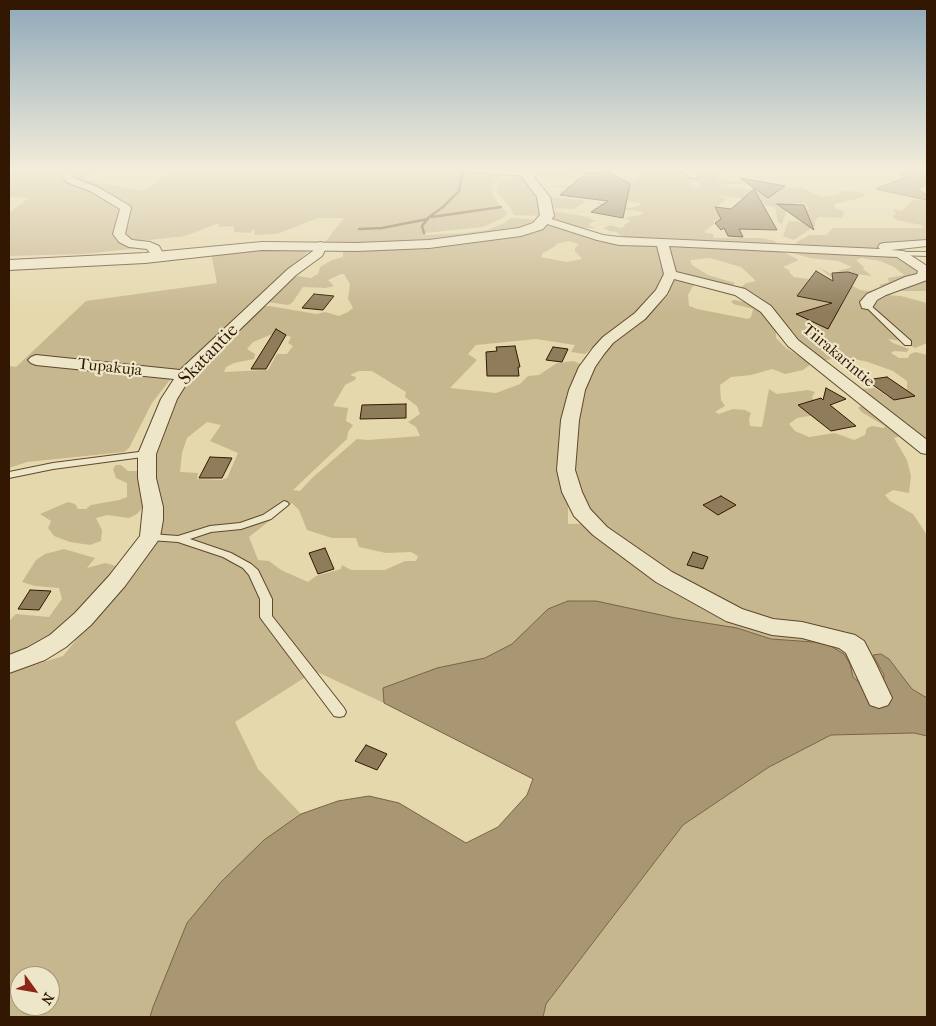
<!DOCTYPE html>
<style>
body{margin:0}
#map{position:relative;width:936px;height:1026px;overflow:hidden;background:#e5d8ac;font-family:"IM FELL French Canon",serif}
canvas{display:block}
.frame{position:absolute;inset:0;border:10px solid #321802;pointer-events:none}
.north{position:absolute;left:10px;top:966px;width:50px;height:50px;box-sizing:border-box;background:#eee6c9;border:1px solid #a39479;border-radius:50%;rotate:122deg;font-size:14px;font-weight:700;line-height:20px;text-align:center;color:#321802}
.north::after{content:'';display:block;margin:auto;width:18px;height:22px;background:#8f2418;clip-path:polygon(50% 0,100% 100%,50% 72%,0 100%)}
</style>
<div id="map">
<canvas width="936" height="1026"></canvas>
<div class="frame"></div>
<div class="north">N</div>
</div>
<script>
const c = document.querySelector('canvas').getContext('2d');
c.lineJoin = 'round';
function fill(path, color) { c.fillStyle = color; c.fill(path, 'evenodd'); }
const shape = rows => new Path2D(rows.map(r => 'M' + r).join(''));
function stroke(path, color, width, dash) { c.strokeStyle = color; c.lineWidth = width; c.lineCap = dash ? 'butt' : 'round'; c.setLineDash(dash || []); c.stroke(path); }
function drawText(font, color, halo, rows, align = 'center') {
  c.font = font + ' "IM FELL French Canon",serif'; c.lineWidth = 4.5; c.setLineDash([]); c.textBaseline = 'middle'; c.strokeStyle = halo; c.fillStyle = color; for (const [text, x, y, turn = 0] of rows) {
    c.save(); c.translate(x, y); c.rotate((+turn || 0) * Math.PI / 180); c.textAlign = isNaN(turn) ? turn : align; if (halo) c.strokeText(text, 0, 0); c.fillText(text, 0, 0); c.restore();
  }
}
fill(shape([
 [9,169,101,169,82,179,143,191,174,169,430,169,508,173,495,181,491,189,494,198,507,213,503,218,483,227,425,233,425,235,465,233,487,230,505,223,510,218,540,220,532,226,428,242,326,244,326,241,344,218,318,218,277,234,255,235,254,229,250,233,234,232,233,222,233,226,219,227,219,223,185,236,123,243,141,248,83,254,9,256,9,213,29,198,9,197],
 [539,169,572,169,565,173,578,177,573,179,533,175],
 [576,169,618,169,614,172,614,175,620,175,621,180,631,180,632,182,638,178,637,176,642,176,639,171,683,169,692,176,692,183,696,187,701,186,696,181,696,178,699,176,689,169,720,169,715,170,721,172,717,178,719,180,735,182,743,179,754,184,721,184,732,187,776,193,784,187,803,188,821,197,838,195,841,191,848,191,864,193,864,197,835,204,835,208,844,211,842,218,818,217,815,221,815,226,794,240,783,236,786,227,789,221,802,222,810,220,802,211,809,210,805,203,795,203,785,207,786,212,782,224,778,222,775,207,762,205,764,202,715,194,727,199,713,210,772,220,773,223,717,220,714,221,714,224,705,231,706,233,713,234,714,238,762,238,775,241,779,246,620,240,621,237,617,232,609,231,603,228,611,225,620,228,624,227,625,224,631,221,625,218,640,215,644,212,618,209,595,203,600,203,630,208,641,205,640,203,616,199,597,191,545,186,573,186,598,174,595,170,590,170,590,173,588,174],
 [518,173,523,174,538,197,541,216,514,215,510,207,497,192,497,186,500,182],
 [548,197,583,200,585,202,574,209,551,208],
 [914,199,927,200,927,242,868,249,795,245,798,241,810,235,826,235,833,228,924,228,921,225,897,220,892,216,896,214,893,209,902,211],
 [554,211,587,217,596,221,592,222,589,224,589,226,597,228,576,228,556,221,552,219,551,212],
 [550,224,599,241,658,246,666,272,654,293,636,313,614,329,585,354,571,352,575,345,536,339,476,345,468,354,477,360,450,388,496,393,520,384,528,376,539,375,557,363,573,361,581,364,574,379,568,407,568,524,605,523,587,509,573,478,577,408,589,373,602,353,626,331,646,317,669,294,671,281,677,279,697,284,693,286,688,295,689,306,697,309,748,319,751,317,753,309,733,304,731,301,735,300,753,304,776,325,776,338,786,348,811,364,803,370,785,374,772,369,751,375,731,377,720,385,721,400,725,406,715,412,719,414,733,409,745,410,751,413,749,419,750,426,762,427,769,389,777,394,808,390,815,392,812,397,820,411,815,415,797,418,789,424,795,431,809,437,835,433,854,440,865,435,867,428,872,426,884,428,885,426,863,413,858,408,861,406,867,406,905,435,894,438,907,460,911,476,909,493,893,490,885,495,890,501,913,514,927,535,927,698,912,689,889,659,881,654,873,655,884,675,883,685,603,814,384,703,315,671,235,722,258,769,301,814,338,801,369,796,399,803,466,843,507,1017,9,1017,9,673,63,656,146,554,152,457,167,409,189,376,262,306,270,306,316,314,325,312,339,316,348,312,353,308,348,299,350,284,344,274,341,274,328,280,334,286,325,288,303,287,292,303,288,305,267,302,288,281,298,276,311,278,318,274,320,267,332,260,343,257,343,252,429,248,466,244,533,233],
 [569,241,579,244,575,248,575,251,582,259,567,262,541,257,543,253,554,247,556,244],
 [270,335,288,336,291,337,288,343,293,346,287,354,277,354,268,370,224,372,226,367,234,363,254,359,255,354,247,349,253,342],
 [359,371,372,371,406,392,405,397,417,406,420,414,408,422,416,427,420,436,368,440,357,439,312,478,300,491,293,490,347,439,348,432,353,425,346,421,348,408,333,406,345,385,355,380,356,377,350,375],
 [207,422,221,425,210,441,238,453,227,478,221,480,197,479,198,473,180,472,182,453,187,438],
 [292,503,299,510,307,530,332,538,356,538,359,547,386,553,411,552,418,556,416,561,405,561,385,570,351,570,342,565,341,569,316,576,308,582,281,570,269,561,258,560,249,537],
 [20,976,50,976,50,1006,20,1006],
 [667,245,778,249,799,260,783,267,790,271,789,272,794,277,816,280,832,289,835,280,818,267,860,290,868,291,879,290,882,287,879,285,889,282,888,278,904,275,894,267,880,261,861,258,856,260,864,267,863,269,872,276,841,272,838,271,852,267,838,261,810,258,788,252,791,251,895,256,905,259,920,269,921,279,927,276,927,291,896,291,886,295,901,296,927,303,927,343,915,348,910,345,909,342,888,339,893,343,909,349,907,352,894,351,891,353,899,358,908,358,910,354,916,352,927,355,927,443,858,389,875,388,888,397,897,397,907,389,907,381,893,371,868,362,845,357,820,361,739,289,746,283,756,281,741,267,710,258,690,260,692,265,708,275,735,283,731,287,675,273,674,260],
 [262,248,309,251,241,311,169,381,152,403,129,448,124,452,27,462,9,468,9,366,16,367,86,301,217,283,211,253],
 [116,465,121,465,128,471,137,471,144,506,137,514,129,518,107,515,96,518,102,530,101,541,90,545,70,542,54,536,48,528,51,521,40,514,68,502,75,504,78,509,86,509,91,505,119,500,127,497,127,483,116,478,113,469],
 [64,549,95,558,87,568,105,563,120,567,94,597,46,640,9,657,9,621,16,614,49,617,62,599,59,588,35,586,22,582,36,560,45,554],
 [914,733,927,736,927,1017,543,1017,546,1004,683,825,769,767,831,735]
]), '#c7b78f');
const water = shape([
 [889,169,927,169,927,184,918,189,927,195,927,200,876,189,905,177,896,170,889,169],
 [568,601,596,601,675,618,737,628,771,639,814,642,829,645,844,654,850,664,853,677,862,685,883,684,884,675,873,655,881,654,889,659,912,689,927,698,927,736,914,733,831,735,769,767,683,825,546,1004,543,1017,150,1017,153,1007,187,923,221,882,264,840,301,814,338,801,369,796,399,803,466,843,498,827,527,795,533,779,384,703,383,688,437,668,485,658,512,644,548,609,568,601]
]);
fill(water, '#a89772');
stroke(water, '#796445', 1);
stroke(shape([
 [432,217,501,207],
 [359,229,382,228,428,219],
 [424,233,422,226,429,217,443,207,459,191,463,170]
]), '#796445', 2.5);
const building = shape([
 [609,172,630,184,623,218,591,212,608,201,560,195,586,173,609,172],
 [740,178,785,186,768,198,740,178],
 [754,189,777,230,739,229,743,237,728,236,724,228,721,230,715,223,721,219,715,207,731,209,754,189],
 [777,204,804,205,814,230,777,204],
 [816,271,833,281,832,273,848,272,858,275,828,329,796,314,832,303,797,296,816,271],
 [314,294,334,296,323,310,302,308,314,294],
 [276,329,286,335,266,369,251,369,276,329],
 [515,346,520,367,518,367,519,376,487,376,486,352,497,351,496,347,515,346],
 [553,347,568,349,562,362,546,360,553,347],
 [887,377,915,396,894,400,866,380,887,377],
 [826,388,846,399,830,405,856,426,831,431,798,405,821,398,823,400,826,388],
 [406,404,406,418,360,419,362,405,406,404],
 [210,457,232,458,222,478,199,478,210,457],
 [721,496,736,505,718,515,703,505,721,496],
 [325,548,334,569,318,574,309,553,325,548],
 [693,552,708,557,703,569,687,565,693,552],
 [30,590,51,591,39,610,18,609,30,590],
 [366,745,387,754,377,770,355,761,366,745]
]);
fill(building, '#8f7c5a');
stroke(building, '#321802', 1);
const service = shape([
 [900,252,927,252,927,256,898,255,897,254,900,252],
 [865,304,869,304,911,341,911,345,905,345,865,306,865,304],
 [147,451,150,452,152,454,150,456,53,469,9,478,9,472,53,463,147,451],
 [284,501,287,502,289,504,287,506,271,519,241,529,211,532,190,539,231,553,251,564,258,570,272,599,272,616,344,708,346,712,344,716,339,717,334,716,262,620,260,617,260,599,249,575,243,568,223,557,178,542,150,540,145,537,150,534,178,536,210,526,240,523,263,515,284,501]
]);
const minor = shape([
 [459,169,516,169,529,170,534,173,529,176,464,172,459,169],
 [680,169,691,169,699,176,697,178,691,178,680,169],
 [67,171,70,172,73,178,98,187,130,206,131,208,125,234,132,240,150,242,159,246,165,257,163,260,155,260,147,249,129,247,119,242,113,234,120,209,90,191,66,182,62,174,67,171],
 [545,217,603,235,619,237,880,249,878,247,880,244,884,243,927,240,927,246,891,250,904,251,927,266,927,280,886,295,877,300,872,308,867,309,862,308,860,302,867,294,905,277,917,274,918,271,897,257,669,246,676,272,745,289,771,306,798,340,927,440,927,454,921,453,788,346,761,312,735,295,674,279,667,294,645,319,613,343,604,354,595,367,585,390,579,420,575,470,582,492,590,509,607,527,672,572,742,609,773,619,802,622,855,635,864,641,876,664,892,698,888,705,879,708,870,705,846,653,839,648,802,638,772,635,726,621,656,582,593,535,574,516,562,492,557,470,561,420,569,390,579,367,593,348,603,337,635,313,656,290,664,274,657,246,619,245,597,240,541,222,539,220,545,217],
 [321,242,327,246,322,256,296,275,190,378,177,399,156,454,156,478,163,507,163,520,160,537,157,542,125,586,91,625,66,647,45,660,9,673,9,655,27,648,50,635,75,613,109,576,140,536,143,507,138,478,138,454,161,399,174,379,36,365,31,363,28,360,31,357,36,355,180,370,288,269,313,251,317,243,321,242]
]);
const tertiary = shape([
 [527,169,539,169,534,177,550,197,554,216,543,229,521,236,429,248,357,251,262,250,145,263,9,270,9,260,145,253,262,242,357,243,429,240,519,228,533,223,540,215,537,197,522,177,527,169]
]);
stroke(service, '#5f482c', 2);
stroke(minor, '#5f482c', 2);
stroke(tertiary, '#5f482c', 2);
fill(service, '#eee6c9');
fill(minor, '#eee6c9');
fill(tertiary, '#eee6c9');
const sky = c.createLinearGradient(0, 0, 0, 313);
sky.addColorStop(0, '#8ea8b9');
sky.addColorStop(0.54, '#f3edda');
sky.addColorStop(1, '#f3edda00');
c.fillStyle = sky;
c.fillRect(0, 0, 936, 313);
drawText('16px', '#321802', '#eee6c9', [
 ["Tiirakarintie",838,356,40],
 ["Tupakuja",110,368,6]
]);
drawText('19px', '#321802', '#eee6c9', [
 ["Skatantie",209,355,-46]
]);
</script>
